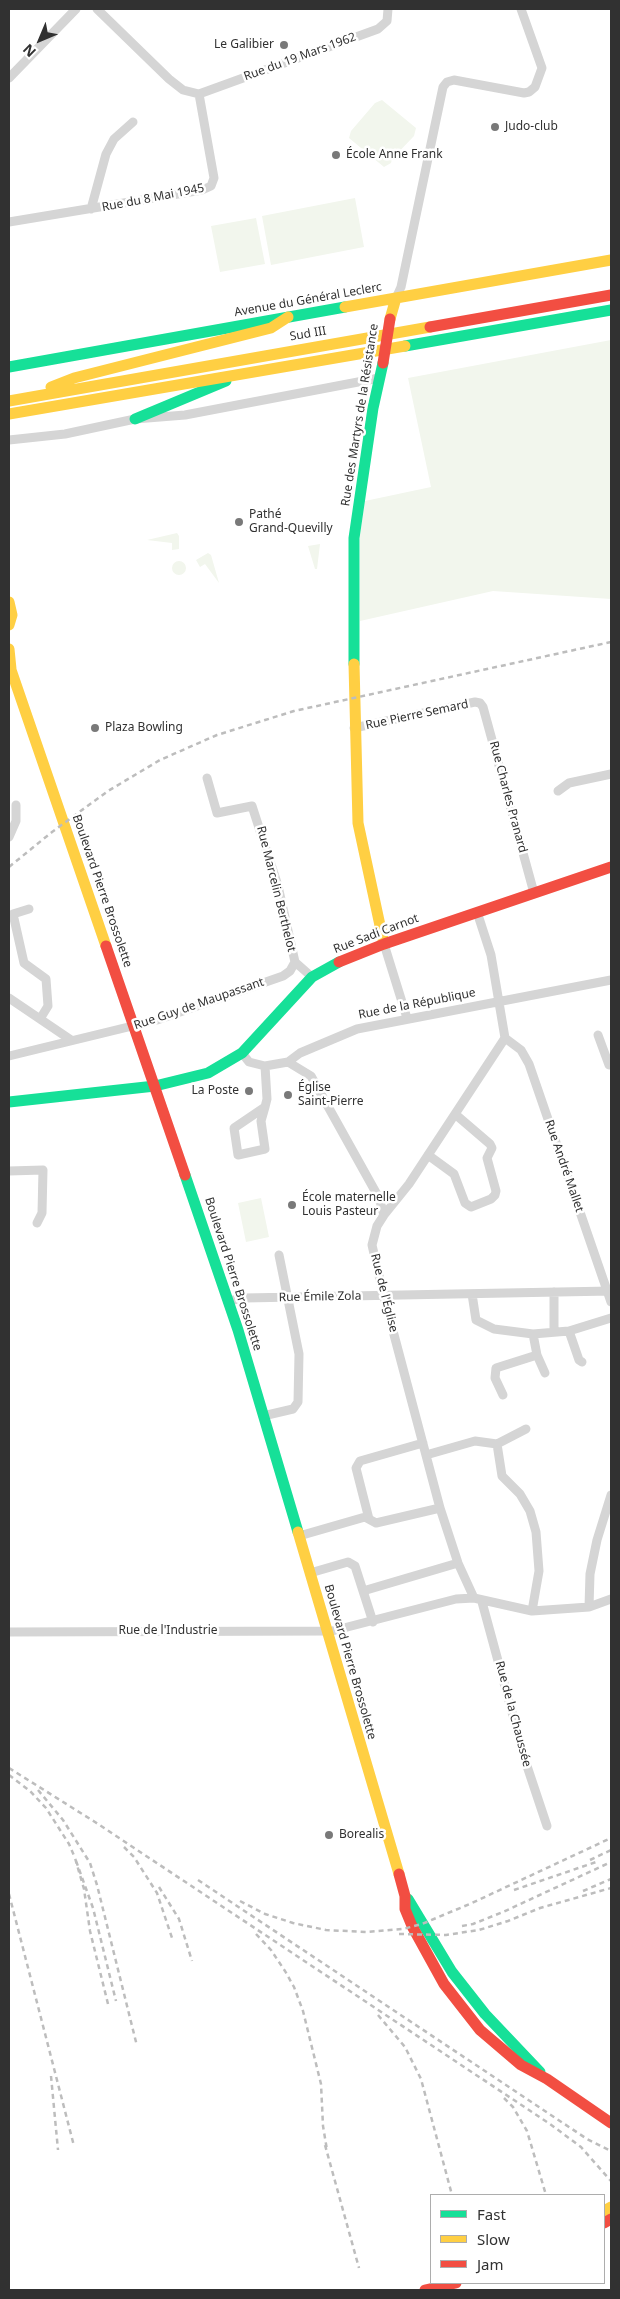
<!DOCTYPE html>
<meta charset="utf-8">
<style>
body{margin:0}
#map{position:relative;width:620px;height:2299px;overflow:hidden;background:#fff;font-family:"Noto Sans",sans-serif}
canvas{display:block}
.frame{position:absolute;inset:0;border:10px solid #313131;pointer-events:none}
.legend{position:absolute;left:430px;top:2194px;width:175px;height:90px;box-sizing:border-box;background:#fff;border:1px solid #adadad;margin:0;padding:6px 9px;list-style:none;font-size:15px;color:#313131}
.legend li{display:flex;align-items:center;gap:10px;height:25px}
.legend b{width:25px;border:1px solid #adadad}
.north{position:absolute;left:15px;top:15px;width:50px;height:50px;-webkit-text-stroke:4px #fff;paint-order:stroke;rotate:225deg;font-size:14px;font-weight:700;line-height:20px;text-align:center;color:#313131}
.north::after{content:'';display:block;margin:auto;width:18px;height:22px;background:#313131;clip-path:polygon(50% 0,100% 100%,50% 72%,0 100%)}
</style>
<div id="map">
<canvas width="620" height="2299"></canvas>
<div class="frame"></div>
<ul class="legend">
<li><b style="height:6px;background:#16e098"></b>Fast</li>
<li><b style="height:6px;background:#ffcf43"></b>Slow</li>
<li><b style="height:6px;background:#f24e42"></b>Jam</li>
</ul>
<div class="north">N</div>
</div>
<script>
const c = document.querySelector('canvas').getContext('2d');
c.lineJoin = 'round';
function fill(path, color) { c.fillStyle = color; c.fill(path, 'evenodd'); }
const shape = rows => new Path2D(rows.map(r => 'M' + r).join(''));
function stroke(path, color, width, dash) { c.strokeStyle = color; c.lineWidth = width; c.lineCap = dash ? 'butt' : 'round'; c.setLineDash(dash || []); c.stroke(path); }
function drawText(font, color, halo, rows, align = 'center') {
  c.font = font + ' "Noto Sans",sans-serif'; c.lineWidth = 5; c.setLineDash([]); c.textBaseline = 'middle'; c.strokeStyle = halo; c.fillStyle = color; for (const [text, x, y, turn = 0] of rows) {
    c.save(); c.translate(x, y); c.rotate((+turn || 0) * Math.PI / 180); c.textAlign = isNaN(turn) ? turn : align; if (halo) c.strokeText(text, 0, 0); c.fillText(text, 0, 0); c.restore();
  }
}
fill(shape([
 [382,100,416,128,414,136,392,159,391,163,384,167,349,138,351,131,375,103],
 [355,198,364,247,271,265,262,216],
 [256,218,265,264,220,272,211,226],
 [611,340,611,599,493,591,360,621,360,535,365,501,431,487,408,378],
 [177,533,179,536,179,549,172,550,172,543,147,540],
 [320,544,317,569,315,569,308,546],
 [208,553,211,555,219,583,205,564,200,567,196,560],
 '172 568a7 7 0 1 1 14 0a7 7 0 1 1-14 0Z',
 [261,1198,269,1237,246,1242,238,1203]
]), '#f2f6ed');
stroke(shape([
 [97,9,169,79,183,90,199,94],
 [9,78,76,9],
 [199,94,378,29,387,21,388,9],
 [91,209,106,154,114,139,133,122],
 [9,222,202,190,211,186,214,178,199,94],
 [396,298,401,287,443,87,447,82,454,80,524,93,529,92,535,87,542,68,521,9],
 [9,440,65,434,135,419,185,415,379,378],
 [354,728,475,702,480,703,483,707,534,893],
 [207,778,217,813,252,806,278,886,295,962,312,977],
 [558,791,569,783,611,774],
 [9,837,16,821,16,805],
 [29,909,13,914,24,963,46,979,48,1006,40,1019],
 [384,944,407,1018],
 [9,998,71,1040],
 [598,1035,609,1065,611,1064],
 [505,1038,521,1050,529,1064,611,1302],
 [242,1053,249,1062,265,1066,288,1062,311,1076,379,1198,384,1215,377,1226,372,1245,384,1297,440,1508,458,1563,474,1598],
 [9,1056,157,1020,283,976,290,971,295,962],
 [288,1062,300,1053,357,1029,611,980],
 [265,1066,267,1099,265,1107,234,1128,238,1155,265,1149,261,1121,265,1107],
 [428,1155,454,1174,465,1203,471,1207,491,1199,495,1195,496,1191,487,1158,492,1148,490,1144,455,1114],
 [9,1171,43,1170,42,1213,37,1223],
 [384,1215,409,1184,505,1038,491,955,477,912],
 [472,1294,476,1320,494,1329,533,1334,569,1331,611,1318],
 [228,1301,244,1298,611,1291],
 [554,1330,554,1292],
 [569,1331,579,1360,582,1362],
 [537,1355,545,1373],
 [503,1395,495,1378,496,1368,537,1355,533,1334],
 [263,1416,293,1409,298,1402,299,1354,279,1255],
 [497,1444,502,1476,520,1494,530,1511,536,1532,539,1571,532,1611],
 [426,1455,475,1441,497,1444,526,1429],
 [369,1519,356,1468,360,1461,423,1443],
 [299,1536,365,1517,376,1523,440,1508],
 [310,1573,348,1562,355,1566,373,1622],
 [363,1591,458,1563],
 [482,1602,525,1760,547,1826],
 [589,1607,590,1574,597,1540,611,1495],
 [9,1632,332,1631,456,1599,474,1598,532,1611,589,1607,611,1599]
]), '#d5d5d5', 9);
stroke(shape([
 [405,346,611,310],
 [9,367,345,307],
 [135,419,226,381],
 [354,664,354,538,373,408,383,363],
 [9,1102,155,1086,208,1073,242,1053,312,977,339,962],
 [185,1175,238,1330,298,1532],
 [408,1899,452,1972,485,2014,540,2072]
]), '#16e098', 11);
stroke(shape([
 [345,307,611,260],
 [390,319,396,298],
 [51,387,74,378,271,328,288,317],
 [9,401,430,327],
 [9,414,405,346],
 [9,602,12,615,9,625],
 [9,649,11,669],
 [9,664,106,946],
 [354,664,358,823,384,944],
 [298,1532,399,1874],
 [604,2211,611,2207]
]), '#ffcf43', 11);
stroke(shape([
 [430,327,611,295],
 [106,946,185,1175],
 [339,962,384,944,611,867],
 [399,1874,405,1896,405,1909,412,1926,444,1984,480,2030,521,2065,547,2079,611,2123],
 [604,2223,611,2219],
 [425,2290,456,2283]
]), '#f24e42', 11);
stroke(shape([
 [9,867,52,832,108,791,160,760,217,735,294,711,611,642],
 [9,1768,95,1822,550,2124,581,2147,611,2181],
 [9,1775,30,1791,46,1808,69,1844,75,1858],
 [38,1790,63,1820,90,1863,97,1885,137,2046],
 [124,1847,134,1857,157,1893,173,1941],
 [590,1860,611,1850],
 [198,1880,587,2139,611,2151],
 [159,1887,179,1919,192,1961],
 [514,1890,599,1861],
 [583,1891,611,1879],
 [9,1894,74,2146],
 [240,1901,265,1914,293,1923,326,1930,366,1932,403,1929,422,1924,472,1903,611,1838],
 [462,1926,473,1924,503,1912,611,1862],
 [256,1934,271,1950,285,1971,294,1987,303,2011,321,2084,323,2126,327,2150],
 [399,1934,446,1935,479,1930,508,1921,540,1908,611,1888],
 [108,2004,90,1931,84,1889,75,1858,93,1908,116,2001],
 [378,2015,405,2047,421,2079,452,2195],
 [51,2076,58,2150],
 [504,2098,513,2107,527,2131,546,2195],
 [325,2145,359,2268]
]), '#bdbdbd', 2.5, [5, 4]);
stroke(shape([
 [383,363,390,319]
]), '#f24e42', 11);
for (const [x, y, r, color] of [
 [284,45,5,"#797979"],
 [495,127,5,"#797979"],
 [336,155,5,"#797979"],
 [239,522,5,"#797979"],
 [95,728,5,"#797979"],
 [249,1091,5,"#797979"],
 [288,1095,5,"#797979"],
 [292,1205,5,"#797979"],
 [329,1835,5,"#797979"]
]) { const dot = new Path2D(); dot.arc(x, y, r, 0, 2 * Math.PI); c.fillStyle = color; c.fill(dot); stroke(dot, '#fff', 2); }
drawText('12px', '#313131', '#fff', [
 ["Le Galibier",274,45,"right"],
 ["Judo-club",505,127],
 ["École Anne Frank",346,155],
 ["Pathé",249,515],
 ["Grand-Quevilly",249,529],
 ["Plaza Bowling",105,728],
 ["Église",298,1088],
 ["Saint-Pierre",298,1102],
 ["La Poste",239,1091,"right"],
 ["École maternelle",302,1198],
 ["Louis Pasteur",302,1212],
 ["Borealis",339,1835]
], 'left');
drawText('12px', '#313131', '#fff', [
 ["Rue du 19 Mars 1962",300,57,-20],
 ["Rue du 8 Mai 1945",153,198,-11],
 ["Avenue du Général Leclerc",308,300,-10],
 ["Sud III",308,334,-10],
 ["Rue des Martyrs de la Résistance",360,415,-81],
 ["Rue Pierre Semard",417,715,-12],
 ["Rue Charles Pranard",508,797,75],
 ["Rue Marcelin Berthelot",276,889,76],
 ["Boulevard Pierre Brossolette",102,891,71],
 ["Rue Sadi Carnot",376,934,-21],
 ["Rue Guy de Maupassant",199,1004,-19],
 ["Rue de la République",417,1004,-11],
 ["Rue André Mallet",564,1166,71],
 ["Boulevard Pierre Brossolette",233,1274,72],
 ["Rue de l'Église",384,1293,76],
 ["Rue Émile Zola",320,1297,-1],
 ["Rue de l'Industrie",168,1631],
 ["Boulevard Pierre Brossolette",350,1662,74],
 ["Rue de la Chaussée",513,1714,75]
]);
</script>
